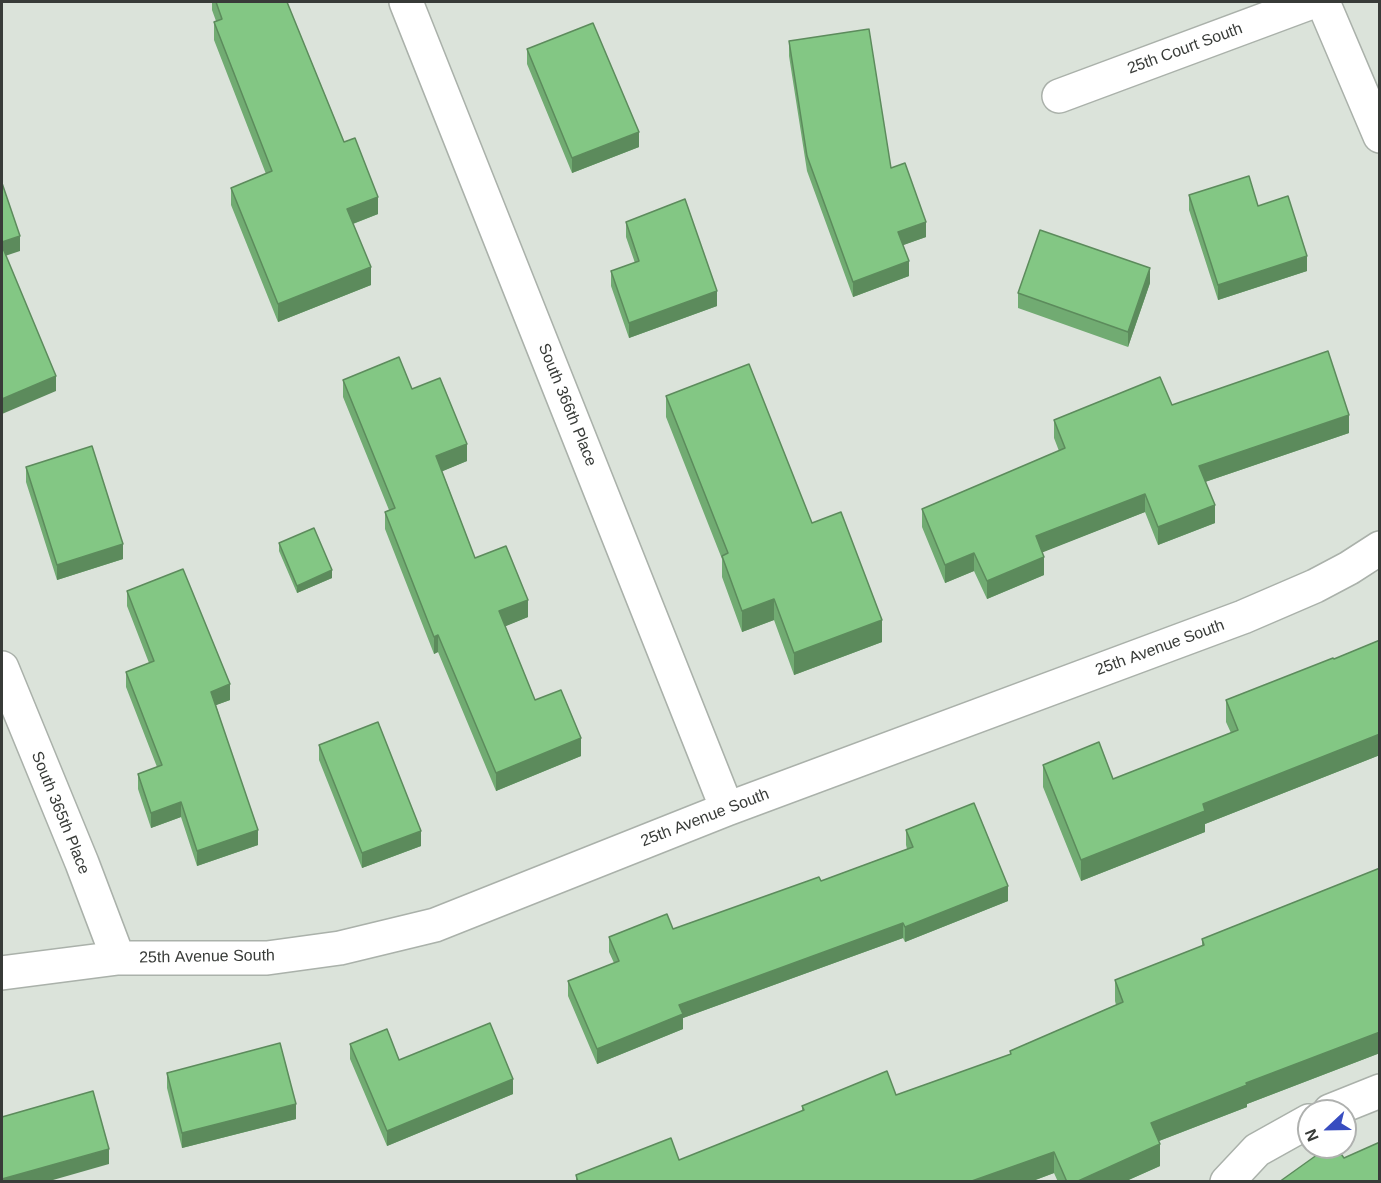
<!DOCTYPE html>
<style>
body{margin:0}
#map{position:relative;width:1381px;height:1183px;overflow:hidden;background:#dbe3da;font-family:Helvetica,sans-serif}
canvas{display:block}
.frame{position:absolute;inset:0;border:3px solid #383b38;pointer-events:none}
.north{position:absolute;left:1297px;top:1099px;width:60px;height:60px;box-sizing:border-box;background:#fff;border:2px solid #afb1af;border-radius:50%;rotate:248deg;font-size:16px;font-weight:700;line-height:24px;text-align:center;color:#383b38}
.north::after{content:'';display:block;margin:auto;width:21px;height:27px;background:#384dc0;clip-path:polygon(50% 0,100% 100%,50% 72%,0 100%)}
</style>
<div id="map">
<canvas width="1381" height="1183"></canvas>
<div class="frame"></div>
<div class="north">N</div>
</div>
<script>
const c = document.querySelector('canvas').getContext('2d');
c.lineJoin = 'round';
const shape = rows => new Path2D(rows.map(r => 'M' + r).join(''));
function stroke(path, color, width, dash) { c.strokeStyle = color; c.lineWidth = width; c.lineCap = dash ? 'butt' : 'round'; c.setLineDash(dash || []); c.stroke(path); }
function fill(path, color) { c.fillStyle = color; c.fill(path, 'evenodd'); }
function drawText(font, color, halo, rows, align = 'center') {
  c.font = font + ' Helvetica,sans-serif'; c.lineWidth = 6; c.setLineDash([]); c.textBaseline = 'middle'; c.strokeStyle = halo; c.fillStyle = color; for (const [text, x, y, turn = 0] of rows) {
    c.save(); c.translate(x, y); c.rotate((+turn || 0) * Math.PI / 180); c.textAlign = isNaN(turn) ? turn : align; if (halo) c.strokeText(text, 0, 0); c.fillText(text, 0, 0); c.restore();
  }
}
const minor = shape([
 [406,2,727,809],
 [1323,2,1380,136],
 [1059,96,1312,2],
 [2,668,82,863,118,958],
 [2,973,118,958,267,958,340,948,435,925,727,809,1243,617,1315,586,1349,568,1380,548],
 [1330,1111,1380,1091],
 [1227,1182,1257,1150,1309,1121]
]);
stroke(minor, '#aab1aa', 36);
stroke(minor, '#fff', 33);
fill(shape([
 [212,2,287,2,344,142,378,214,353,224,371,285,278,322,231,205,231,188,266,174,214,40,214,22,216,21,212,10],
 [789,41,891,168,926,237,903,245,909,276,853,297,807,171,789,56],
 [527,49,639,147,572,173,527,64],
 [1189,195,1258,206,1307,271,1218,300,1189,210],
 [626,222,717,306,629,338,611,286,611,271,635,263,626,237],
 [1150,283,1128,347,1018,308,1018,293],
 [343,380,412,389,467,461,442,471,475,558,528,617,505,626,535,700,581,756,496,791,438,652,434,654,385,529,385,512,389,510,343,397],
 [666,396,812,523,882,642,794,675,774,620,742,632,722,577,722,559,666,417],
 [1172,405,1349,433,1205,482,1215,523,1158,545,1145,512,1042,552,1044,575,987,599,974,571,945,583,922,527,922,509,1059,451,1054,438,1054,420],
 [26,467,123,559,57,580,26,482],
 [279,543,332,578,297,593,279,551],
 [127,591,230,700,216,705,258,845,197,866,181,817,151,828,138,789,138,774,157,767,126,687,126,672,149,663,127,606],
 [1380,640,1380,755,1205,824,1205,832,1081,881,1043,787,1043,765,1113,779,1231,733,1226,722,1226,700,1334,659],
 [319,745,421,846,362,868,319,760],
 [906,830,1008,901,905,942,903,938,683,1018,683,1029,597,1064,568,996,568,981,614,963,609,952,609,937,673,929,821,881,907,849,906,845],
 [1380,868,1380,1053,1247,1104,1247,1107,1159,1141,1160,1166,1124,1182,1058,1182,1054,1173,1030,1182,576,1182,576,1175,679,1160,802,1111,802,1106,896,1095,1010,1055,1010,1051,1116,1005,1115,1001,1115,980,1202,946,1202,939],
 [350,1044,399,1060,513,1094,387,1146,350,1059],
 [167,1073,296,1119,182,1148,167,1088]
]), '#71ab72');
fill(shape([
 [639,132,639,147,572,173,572,158],
 [378,197,378,214,347,226,347,209],
 [926,222,926,237,898,247,898,232],
 [20,236,20,251,2,257,2,242],
 [1307,256,1307,271,1218,300,1218,285],
 [909,261,909,276,853,297,853,282],
 [371,267,371,285,278,322,278,304],
 [1150,268,1150,283,1128,347,1128,332],
 [717,291,717,306,629,338,629,323],
 [56,376,56,391,2,414,2,399],
 [1349,415,1349,433,1199,484,1199,466],
 [467,444,467,461,436,474,436,456],
 [1145,494,1145,512,1036,555,1036,536],
 [1215,505,1215,523,1158,545,1158,527],
 [123,544,123,559,57,580,57,565],
 [974,553,974,571,945,583,945,565],
 [1044,557,1044,575,987,599,987,581],
 [332,570,332,578,297,593,297,586],
 [774,599,774,620,742,632,742,611],
 [528,600,528,617,499,629,499,611],
 [882,620,882,642,794,675,794,653],
 [438,635,438,652,434,654,434,637],
 [230,684,230,700,211,707,211,692],
 [1380,734,1380,755,1205,824,1205,832,1081,881,1081,860,1203,804],
 [581,738,581,756,496,791,496,773],
 [181,802,181,817,151,828,151,813],
 [258,830,258,845,197,866,197,851],
 [421,831,421,846,362,868,362,853],
 [1008,886,1008,901,905,942,905,927],
 [903,923,903,938,683,1018,683,1029,597,1064,597,1049,679,1005],
 [1380,1032,1380,1053,1247,1104,1247,1107,1151,1144,1151,1123,1246,1083],
 [513,1079,513,1094,387,1146,387,1131],
 [296,1104,296,1119,182,1148,182,1133],
 [1160,1144,1160,1166,1124,1182,1076,1182],
 [109,1149,109,1164,46,1182,2,1182,2,1179],
 [1054,1152,1054,1173,1030,1182,969,1182]
]), '#5c8b5c');
const building = shape([
 [216,2,287,2,344,142,355,138,378,197,347,209,371,267,278,304,231,188,272,171,214,22,222,19,216,2],
 [593,23,639,132,572,158,527,49,593,23],
 [869,29,891,168,905,163,926,222,898,232,909,261,853,282,807,156,789,41,869,29],
 [1249,176,1258,206,1288,196,1307,256,1218,285,1189,195,1249,176],
 [2,183,20,236,2,242,2,183],
 [685,199,717,291,629,323,611,271,639,261,626,222,685,199],
 [1040,230,1150,268,1128,332,1018,293,1040,230],
 [2,246,56,376,2,399,2,246],
 [1328,351,1349,415,1199,466,1215,505,1158,527,1145,494,1036,536,1044,557,987,581,974,553,945,565,922,509,1065,448,1054,420,1160,377,1172,405,1328,351],
 [399,357,412,389,440,378,467,444,436,456,475,558,506,546,528,600,499,611,535,700,561,690,581,738,496,773,438,635,434,637,385,512,395,508,343,380,399,357],
 [749,364,812,523,841,512,882,620,794,653,774,599,742,611,722,556,728,553,666,396,749,364],
 [92,446,123,544,57,565,26,467,92,446],
 [314,528,332,570,297,586,279,543,314,528],
 [183,569,230,684,211,692,258,830,197,851,181,802,151,813,138,774,162,765,126,672,154,661,127,591,183,569],
 [1380,640,1380,734,1203,804,1205,811,1081,860,1043,765,1099,742,1113,779,1238,730,1226,700,1333,658,1334,659,1380,640],
 [378,722,421,831,362,853,319,745,378,722],
 [974,803,1008,886,905,927,903,923,679,1005,683,1014,597,1049,568,981,619,961,609,937,667,914,673,929,819,877,821,881,913,847,906,830,974,803],
 [1380,868,1380,1032,1246,1083,1247,1085,1151,1123,1160,1144,1076,1182,1067,1182,1054,1152,969,1182,578,1182,576,1175,671,1138,679,1160,804,1110,802,1106,887,1071,896,1095,1011,1054,1010,1051,1123,1002,1115,980,1204,945,1202,939,1380,868],
 [490,1023,513,1079,387,1131,350,1044,387,1029,399,1060,490,1023],
 [280,1043,296,1104,182,1133,167,1073,280,1043],
 [93,1091,109,1149,2,1179,2,1117,93,1091],
 [1380,1142,1380,1182,1279,1182,1328,1147,1336,1147,1344,1158,1380,1142]
]);
fill(building, '#83c784');
stroke(building, '#5c8b5c', 1.5);
drawText('16px', '#383b38', '#fff', [
 ["25th Court South",1185,49,-20],
 ["South 366th Place",567,405,68],
 ["25th Avenue South",1160,648,-20],
 ["South 365th Place",60,813,68],
 ["25th Avenue South",705,818,-21],
 ["25th Avenue South",207,957,-1]
]);
</script>
